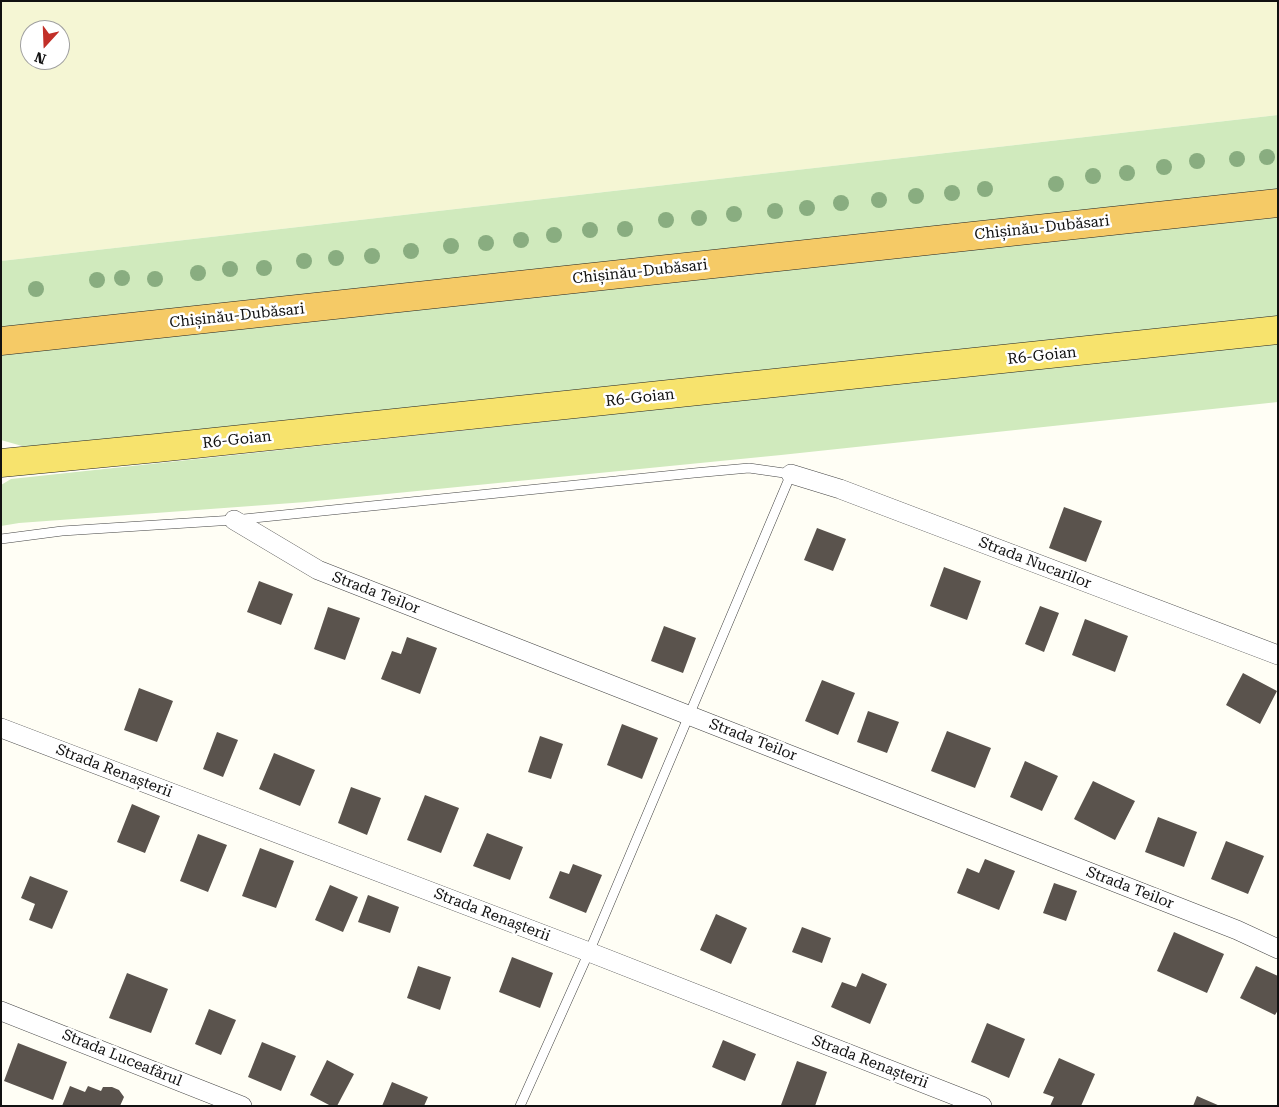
<!DOCTYPE html>
<meta charset="utf-8">
<style>
body{margin:0}
#map{position:relative;width:1279px;height:1107px;overflow:hidden;background:#fffef5;font-family:"Roboto Serif",serif}
canvas{display:block}
.frame{position:absolute;inset:0;border:2px solid #111;pointer-events:none}
.north{position:absolute;left:20px;top:20px;width:50px;height:50px;box-sizing:border-box;background:#fff;border:1px solid #a0a0a0;border-radius:50%;rotate:200deg;font-size:14px;font-weight:700;line-height:20px;text-align:center;color:#111}
.north::after{content:'';display:block;margin:auto;width:18px;height:22px;background:#c22f28;clip-path:polygon(50% 0,100% 100%,50% 72%,0 100%)}
</style>
<div id="map">
<canvas width="1279" height="1107"></canvas>
<div class="frame"></div>
<div class="north">N</div>
</div>
<script>
const c = document.querySelector('canvas').getContext('2d');
c.lineJoin = 'round';
function fill(path, color) { c.fillStyle = color; c.fill(path, 'evenodd'); }
const shape = rows => new Path2D(rows.map(r => 'M' + r).join(''));
function stroke(path, color, width, dash) { c.strokeStyle = color; c.lineWidth = width; c.lineCap = dash ? 'butt' : 'round'; c.setLineDash(dash || []); c.stroke(path); }
function drawText(font, color, halo, rows, align = 'center') {
  c.font = font + ' "Roboto Serif",serif'; c.lineWidth = 5; c.setLineDash([]); c.textBaseline = 'middle'; c.strokeStyle = halo; c.fillStyle = color; for (const [text, x, y, turn = 0] of rows) {
    c.save(); c.translate(x, y); c.rotate((+turn || 0) * Math.PI / 180); c.textAlign = isNaN(turn) ? turn : align; if (halo) c.strokeText(text, 0, 0); c.fillText(text, 0, 0); c.restore();
  }
}
fill(shape([
 [1,1,1278,1,1278,115,1,261],
 [30,30,60,30,60,60,30,60]
]), '#f5f6d4');
fill(shape([
 [1278,115,1278,190,9,328,1,326,1,261],
 [1278,215,1278,322,29,448,1,440,1,355],
 [1278,341,1278,402,781,455,306,502,19,523,1,526,1,485,11,479,514,425,941,376]
]), '#d0eabd');
fill(shape([
 [1064,507,1102,521,1086,562,1049,548],
 [817,528,846,539,833,571,804,560],
 [944,567,981,581,967,620,930,606],
 [259,581,293,594,281,625,247,612],
 [1040,606,1059,613,1044,652,1025,644],
 [328,607,360,618,345,660,314,649],
 [1085,619,1128,636,1115,672,1072,655],
 [664,626,696,638,683,673,651,661],
 [407,637,437,648,420,694,381,679,392,651,401,654],
 [1243,673,1277,691,1260,724,1226,705],
 [822,680,855,693,838,735,805,721],
 [139,688,173,701,157,742,124,730],
 [868,711,899,722,887,753,857,742],
 [622,724,658,738,642,779,607,765],
 [947,731,991,748,975,788,931,771],
 [217,732,238,740,223,777,203,769],
 [540,736,563,744,551,779,528,772],
 [274,753,315,770,300,806,259,789],
 [1025,761,1058,776,1042,811,1010,797],
 [1093,781,1135,801,1115,840,1074,819],
 [351,787,381,798,367,835,338,823],
 [425,795,459,808,441,853,407,840],
 [132,804,160,816,145,853,117,842],
 [1158,817,1197,832,1184,867,1145,852],
 [487,833,523,847,510,880,473,866],
 [198,834,227,845,208,892,180,881],
 [1226,841,1264,856,1248,894,1211,879],
 [260,848,294,861,276,908,242,896],
 [985,859,1015,871,999,910,957,893,967,868,979,873],
 [573,864,602,875,586,913,549,898,560,871,569,874],
 [30,876,68,891,52,929,29,920,35,904,21,898],
 [1054,883,1077,891,1066,921,1043,913],
 [330,885,358,897,343,932,315,920],
 [368,895,399,907,390,933,358,922],
 [716,914,747,928,731,964,700,950],
 [802,927,831,938,822,963,792,952],
 [1174,932,1224,954,1207,993,1157,971],
 [512,957,553,973,540,1008,499,992],
 [418,966,451,977,440,1010,407,998],
 [1256,966,1278,976,1278,1010,1275,1015,1240,998],
 [127,973,168,989,151,1033,109,1018],
 [862,973,887,984,870,1024,831,1007,842,982,856,987],
 [209,1009,236,1020,221,1055,195,1044],
 [987,1023,1025,1039,1009,1078,971,1062],
 [723,1040,756,1054,745,1081,712,1067],
 [262,1042,296,1056,281,1091,248,1077],
 [18,1043,67,1062,53,1100,4,1081],
 [1059,1058,1095,1074,1081,1106,1050,1106,1054,1097,1043,1093],
 [327,1060,354,1074,337,1106,331,1106,310,1095],
 [797,1061,827,1072,815,1106,781,1105],
 [392,1082,428,1097,424,1106,382,1106],
 [70,1086,85,1092,88,1086,101,1091,103,1087,112,1087,119,1090,124,1097,120,1106,62,1106],
 [1197,1096,1220,1106,1193,1106]
]), '#5a534d');
const service = shape([
 [1,539,62,531,234,520,694,473,749,468,791,474,589,952,520,1106]
]);
const minor = shape([
 [791,474,840,489,1278,655],
 [234,520,318,570,1237,930,1278,949],
 [1,728,589,952,982,1106],
 [1,1011,242,1106]
]);
const primary = shape([
 [1,463,157,448,1278,330]
]);
const trunk = shape([
 [1,341,1278,203]
]);
stroke(service, '#444', 10);
stroke(minor, '#444', 20);
stroke(primary, '#222', 29);
stroke(trunk, '#222', 29);
stroke(service, '#fff', 9);
stroke(minor, '#fff', 19);
stroke(primary, '#f7e36d', 28);
stroke(trunk, '#f5ca66', 28);
c.fillStyle = '#89ad80';
for (const [x, y] of [
 [1267,157],
 [1237,159],
 [1197,161],
 [1164,167],
 [1127,173],
 [1093,176],
 [1056,184],
 [985,189],
 [952,193],
 [916,196],
 [879,200],
 [841,203],
 [807,208],
 [775,211],
 [734,214],
 [699,218],
 [666,220],
 [625,229],
 [590,230],
 [554,235],
 [521,240],
 [486,243],
 [451,246],
 [411,251],
 [372,256],
 [336,258],
 [304,261],
 [264,268],
 [230,269],
 [198,273],
 [122,278],
 [155,279],
 [97,280],
 [36,289]
]) { c.beginPath(); c.arc(x, y, 8, 0, 2 * Math.PI); c.fill(); }
drawText('15px', '#111', '#fff', [
 ["Chișinău-Dubăsari",1042,228,-6],
 ["Chișinău-Dubăsari",640,272,-6],
 ["Chișinău-Dubăsari",237,316,-6],
 ["R6-Goian",1042,356,-6],
 ["R6-Goian",640,398,-6],
 ["R6-Goian",237,440,-6],
 ["Strada Nucarilor",1035,563,21],
 ["Strada Teilor",376,593,21],
 ["Strada Teilor",753,740,21],
 ["Strada Renașterii",114,771,21],
 ["Strada Teilor",1130,888,21],
 ["Strada Renașterii",492,915,21],
 ["Strada Luceafărul",122,1058,22],
 ["Strada Renașterii",870,1062,21]
]);
</script>
